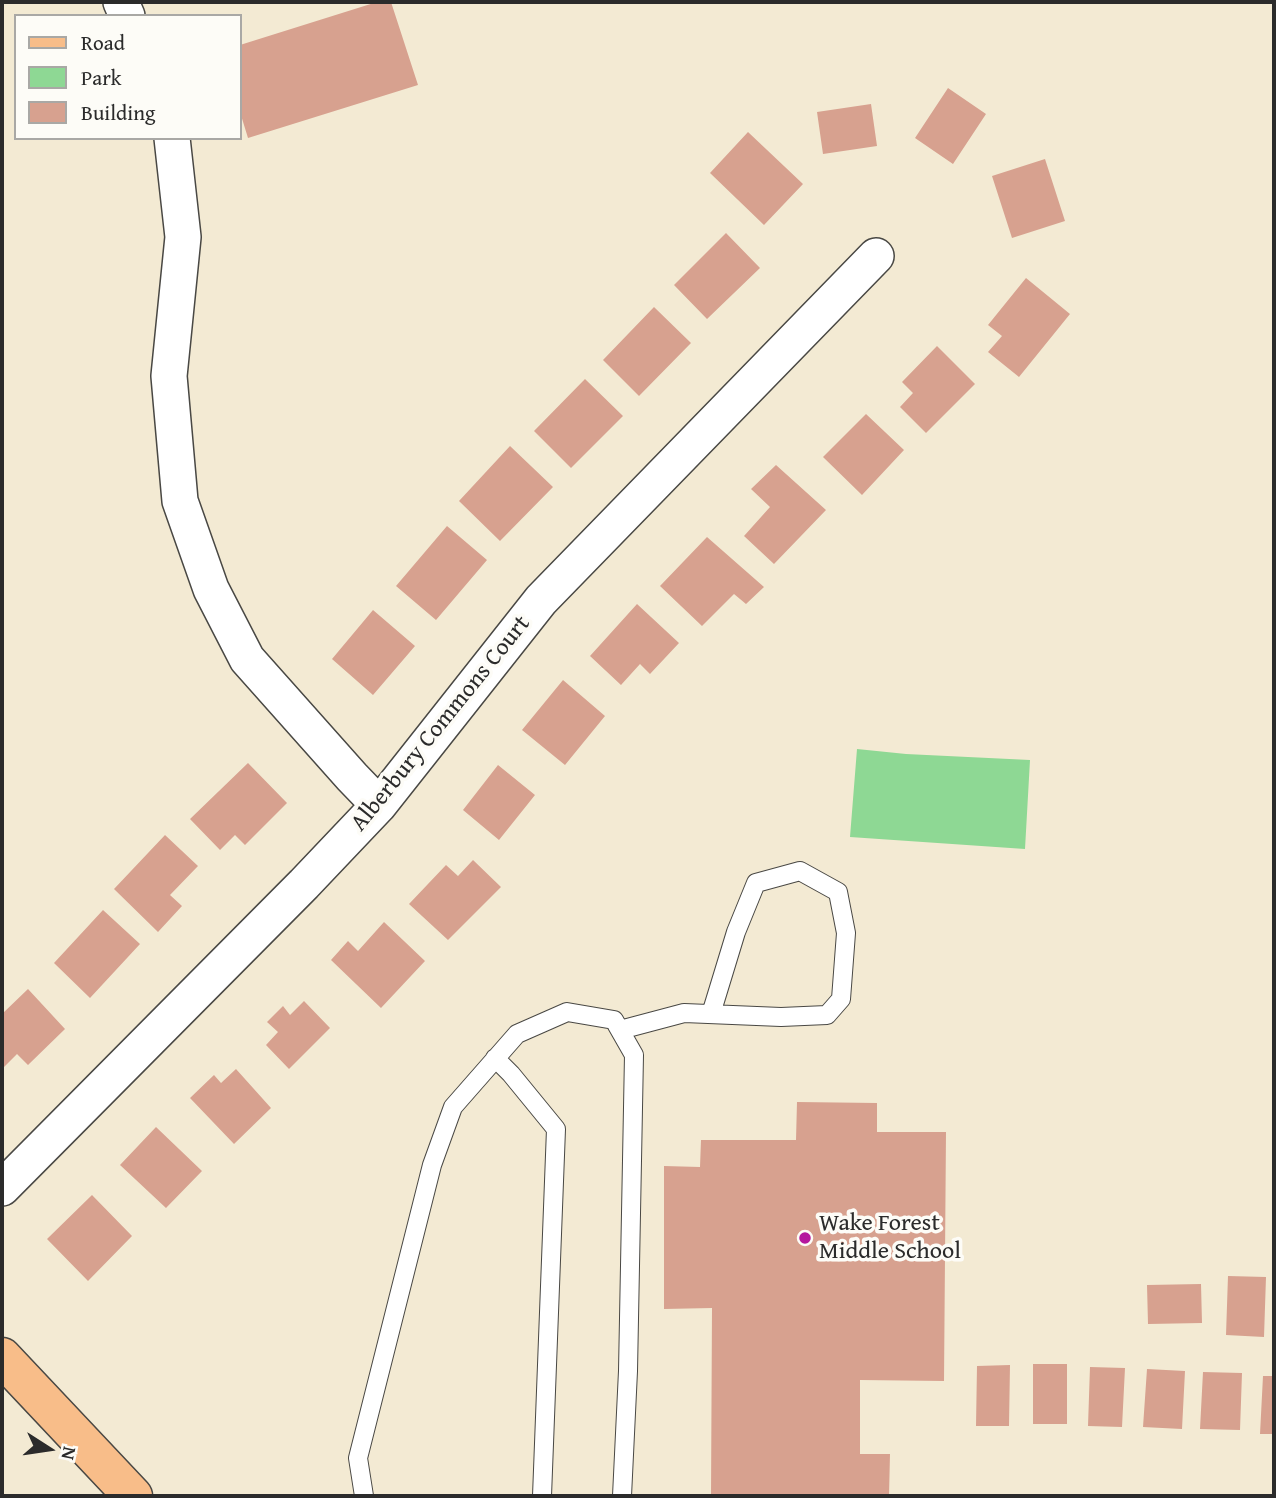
<!DOCTYPE html>
<style>
body{margin:0}
#map{position:relative;width:1276px;height:1498px;overflow:hidden;background:#f3ead3;font-family:"Gentium Book Plus",serif}
canvas{display:block}
.frame{position:absolute;inset:0;border:4px solid #2b2b2b;pointer-events:none}
.legend{position:absolute;left:14px;top:14px;width:228px;height:126px;box-sizing:border-box;background:#fdfcf7;border:2px solid #a9a8a5;margin:0;padding:9px 12px;list-style:none;font-size:21px;color:#2b2b2b}
.legend li{display:flex;align-items:center;gap:14px;height:35px}
.legend b{width:35px;border:2px solid #a9a8a5}
.north{position:absolute;left:14px;top:1414px;width:70px;height:70px;-webkit-text-stroke:5px #fdfcf7;paint-order:stroke;rotate:102deg;font-size:19px;font-weight:700;line-height:28px;text-align:center;color:#2b2b2b}
.north::after{content:'';display:block;margin:auto;width:24px;height:32px;background:#2b2b2b;clip-path:polygon(50% 0,100% 100%,50% 72%,0 100%)}
</style>
<div id="map">
<canvas width="1276" height="1498"></canvas>
<div class="frame"></div>
<ul class="legend">
<li><b style="height:9px;background:#f8bd89"></b>Road</li>
<li><b style="height:19px;background:#8ed894"></b>Park</li>
<li><b style="height:19px;background:#d7a18f"></b>Building</li>
</ul>
<div class="north">N</div>
</div>
<script>
const c = document.querySelector('canvas').getContext('2d');
c.lineJoin = 'round';
function fill(path, color) { c.fillStyle = color; c.fill(path, 'evenodd'); }
const shape = rows => new Path2D(rows.map(r => 'M' + r).join(''));
function stroke(path, color, width, dash) { c.strokeStyle = color; c.lineWidth = width; c.lineCap = dash ? 'butt' : 'round'; c.setLineDash(dash || []); c.stroke(path); }
function drawText(font, color, halo, rows, align = 'center') {
  c.font = font + ' "Gentium Book Plus",serif'; c.lineWidth = 7; c.setLineDash([]); c.textBaseline = 'middle'; c.strokeStyle = halo; c.fillStyle = color; for (const [text, x, y, turn = 0] of rows) {
    c.save(); c.translate(x, y); c.rotate((+turn || 0) * Math.PI / 180); c.textAlign = isNaN(turn) ? turn : align; if (halo) c.strokeText(text, 0, 0); c.fillText(text, 0, 0); c.restore();
  }
}
fill(shape([
 [857,749,906,754,1030,760,1025,849,850,837]
]), '#8ed894');
fill(shape([
 [377,2,391,2,418,85,248,138,240,112,240,45],
 [948,88,986,114,953,164,915,138],
 [871,104,877,146,823,154,817,112],
 [748,132,803,184,764,225,710,173],
 [1045,159,1065,221,1012,238,992,176],
 [726,233,760,268,707,319,674,285],
 [1026,278,1070,314,1019,377,988,352,1002,336,988,325],
 [654,307,691,343,639,396,603,360],
 [937,346,975,384,926,433,900,407,913,393,902,382],
 [585,379,623,416,571,468,534,431],
 [866,414,904,450,862,495,823,457],
 [510,446,553,487,500,541,459,501],
 [776,465,826,510,774,564,744,536,770,507,751,489],
 [447,526,487,560,436,620,396,586],
 [707,537,764,587,746,604,734,594,702,626,660,586],
 [637,604,679,643,650,674,640,664,621,685,590,656],
 [373,610,415,646,373,695,332,659],
 [563,680,605,716,565,765,522,730],
 [248,763,287,803,245,845,235,835,220,850,190,819],
 [498,765,535,795,499,840,463,810],
 [165,835,198,866,170,895,182,906,158,932,114,889],
 [473,860,501,887,448,940,409,904,446,865,458,876],
 [103,910,140,944,90,998,54,963],
 [384,922,425,961,381,1008,331,960,348,941,358,951],
 [28,989,65,1029,28,1065,17,1054,4,1067,2,1065,2,1014],
 [304,1001,330,1028,289,1069,266,1045,278,1032,267,1022,283,1006,290,1015],
 [236,1069,271,1108,234,1144,190,1098,214,1075,221,1083],
 [797,1102,877,1103,877,1132,946,1132,944,1381,860,1380,860,1454,890,1454,889,1496,711,1496,712,1308,664,1309,664,1166,700,1167,701,1140,796,1140],
 [156,1127,202,1171,166,1208,120,1165],
 [92,1195,132,1236,88,1281,47,1239],
 [1228,1276,1266,1277,1264,1337,1226,1335],
 [1201,1284,1202,1323,1148,1324,1147,1285],
 [1033,1364,1067,1364,1067,1424,1033,1424],
 [1010,1365,1009,1426,976,1426,977,1366],
 [1090,1367,1125,1368,1122,1427,1088,1426],
 [1147,1369,1185,1371,1182,1429,1143,1427],
 [1203,1372,1242,1373,1240,1430,1200,1429],
 [1263,1376,1274,1376,1274,1434,1260,1434]
]), '#d7a18f');
const lane = shape([
 [620,1030,684,1013,781,1017,827,1015,841,999,846,933,838,892,800,871,756,883,736,932,711,1014],
 [495,1058,511,1074,556,1129,542,1496],
 [364,1496,358,1458,432,1165,453,1107,517,1034,567,1012,614,1020,634,1055,628,1371,622,1496]
]);
const street = shape([
 [121,2,127,16],
 [172,138,183,237,169,376,180,501,211,589,247,659,352,777,379,805],
 [2,1188,304,884,379,805,541,600,876,256]
]);
const primary = shape([
 [2,1357,133,1496]
]);
stroke(lane, '#494844', 20);
stroke(street, '#494844', 38);
stroke(primary, '#494844', 41);
stroke(lane, '#fff', 18);
stroke(street, '#fff', 35);
stroke(primary, '#f8bd89', 38);
for (const [x, y, r, color] of [
 [805,1238,7,"#b5179e"]
]) { const dot = new Path2D(); dot.arc(x, y, r, 0, 2 * Math.PI); c.fillStyle = color; c.fill(dot); stroke(dot, '#fdfcf7', 2.5); }
drawText('24px', '#2b2b2b', '#fdfcf7', [
 ["Alberbury Commons Court",441,724,-51]
]);
drawText('24px', '#2b2b2b', '#fdfcf7', [
 ["Wake Forest",819,1224],
 ["Middle School",819,1252]
], 'left');
</script>
